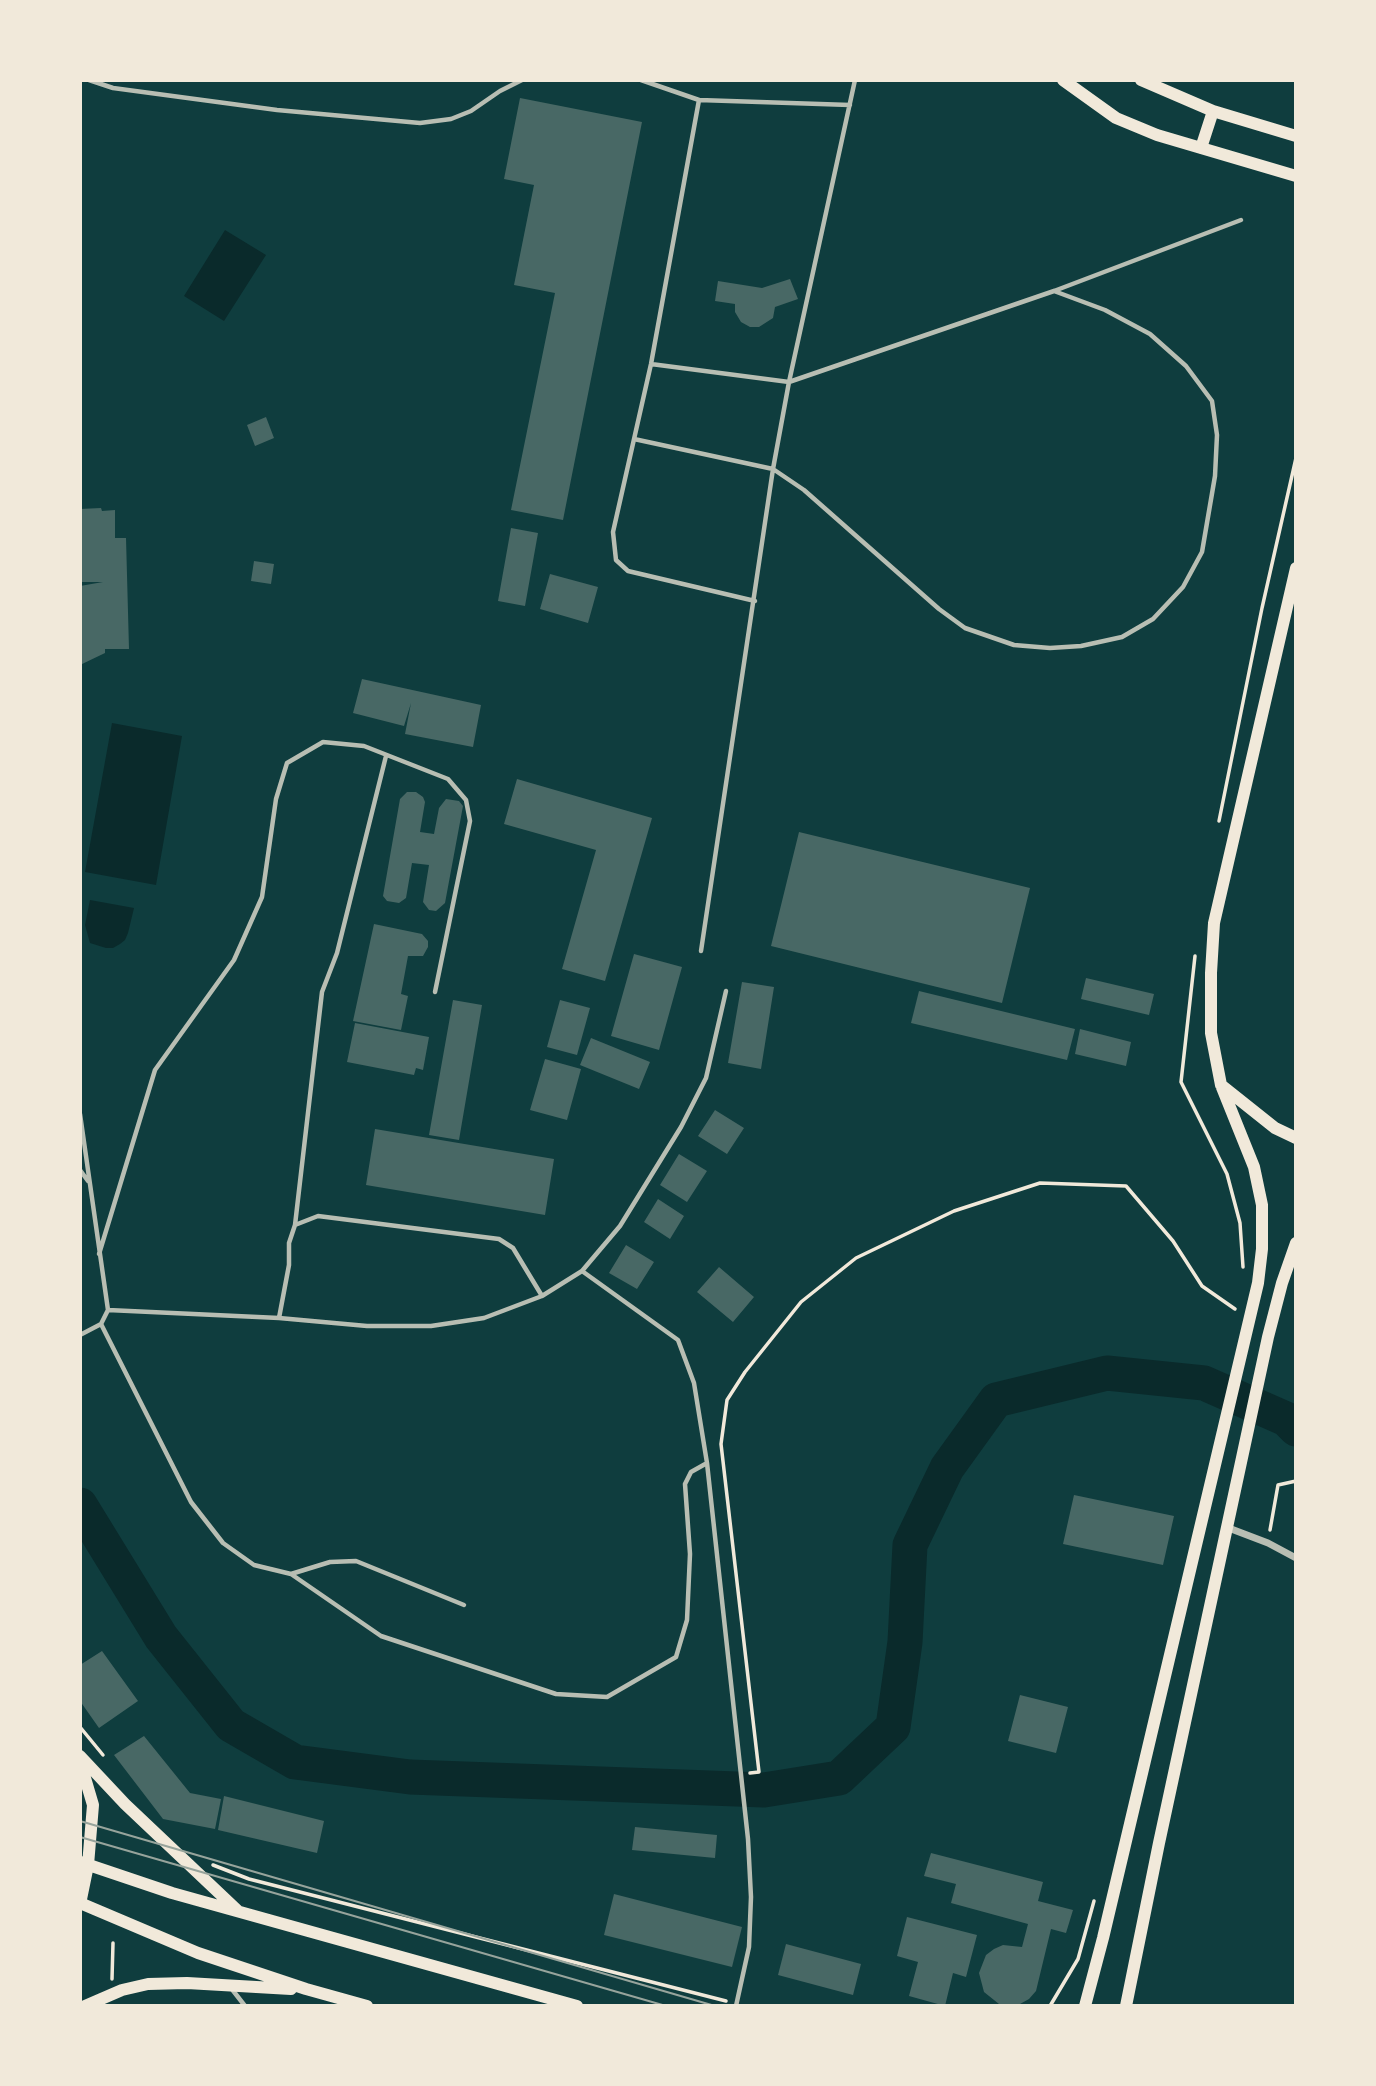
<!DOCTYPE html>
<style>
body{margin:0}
#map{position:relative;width:1376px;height:2086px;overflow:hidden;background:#0f3d3e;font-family:"Asap Condensed",sans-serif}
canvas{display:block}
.frame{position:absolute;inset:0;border:82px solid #f1e9da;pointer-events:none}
</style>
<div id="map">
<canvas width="1376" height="2086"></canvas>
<div class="frame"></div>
</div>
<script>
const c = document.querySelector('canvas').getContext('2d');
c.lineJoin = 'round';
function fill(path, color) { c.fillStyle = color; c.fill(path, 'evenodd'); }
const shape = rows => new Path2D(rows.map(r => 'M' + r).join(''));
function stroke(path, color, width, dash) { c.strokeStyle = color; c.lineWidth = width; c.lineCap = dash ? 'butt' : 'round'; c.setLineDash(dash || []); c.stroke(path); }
fill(shape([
 [225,230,266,255,224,321,184,296],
 [112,723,182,736,156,885,85,872],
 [90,900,134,908,128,933,125,940,120,944,113,948,106,948,90,943,85,925]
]), '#0a2a2b');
stroke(shape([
 [80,1505,161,1637,231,1725,295,1762,410,1777,764,1790,839,1778,893,1727,905,1642,910,1545,947,1468,996,1400,1107,1373,1204,1383,1286,1419,1296,1429]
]), '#0a2a2b', 35);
fill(shape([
 [520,98,642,122,563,520,511,510,555,293,514,285,534,185,504,179],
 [790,279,798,299,775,307,773,318,759,327,750,327,741,322,735,312,735,304,715,301,718,281,762,288],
 [266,417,274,438,255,446,247,425],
 [101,508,102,511,115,510,115,538,126,538,129,649,105,649,105,653,80,665,80,586,103,582,80,582,80,509],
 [511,528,538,533,525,606,498,601],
 [254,561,274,564,271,584,251,581],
 [550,574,598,587,588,623,540,609],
 [362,679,481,705,473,747,405,734,411,703,404,726,353,713],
 [517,779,652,818,605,981,562,969,596,850,504,824],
 [407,792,416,792,423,797,425,802,420,832,434,834,439,808,446,799,459,801,463,806,445,903,436,911,429,910,423,902,429,865,412,863,406,898,399,903,387,901,383,896,400,799],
 [799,832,1030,888,1002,1003,771,946],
 [374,924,422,934,428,941,428,947,423,956,408,956,401,994,408,996,401,1030,353,1021],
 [634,954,682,967,659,1050,611,1036],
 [1086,978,1154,994,1149,1015,1081,999],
 [742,982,774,987,761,1069,728,1063],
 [919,991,1075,1029,1067,1060,911,1023],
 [453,1000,482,1005,459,1140,429,1135],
 [560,1000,590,1008,577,1055,547,1047],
 [355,1023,429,1037,423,1070,416,1068,414,1075,347,1062],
 [1080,1029,1131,1042,1126,1066,1075,1054],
 [591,1038,650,1062,639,1089,580,1065],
 [545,1059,581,1069,567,1120,530,1110],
 [715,1110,744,1128,727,1154,698,1136],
 [375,1129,554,1159,545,1215,366,1185],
 [679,1154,707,1171,687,1202,660,1185],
 [658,1199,684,1216,670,1239,644,1222],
 [626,1245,654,1262,637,1289,609,1273],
 [719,1267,754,1297,733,1322,697,1292],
 [1074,1495,1174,1516,1163,1565,1063,1544],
 [102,1651,138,1701,99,1728,80,1701,80,1665],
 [1020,1695,1068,1707,1056,1753,1008,1741],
 [144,1736,190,1793,221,1799,215,1829,163,1819,114,1755],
 [224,1796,324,1821,317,1853,218,1830],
 [635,1827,717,1835,715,1858,632,1850],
 [931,1853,1043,1882,1038,1901,1073,1910,1066,1933,1051,1929,1036,1991,1029,1999,1020,2004,999,2004,984,1992,979,1973,986,1955,994,1949,1003,1945,1022,1947,1028,1924,951,1903,956,1884,924,1876],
 [614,1894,742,1927,732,1967,604,1935],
 [907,1917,977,1935,966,1977,953,1973,945,2006,909,1996,918,1962,897,1956],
 [786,1944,861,1964,853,1995,778,1975]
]), '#486865');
stroke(shape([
 [1219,821,1262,608,1296,458],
 [1195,956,1181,1082,1227,1174,1240,1223,1243,1267],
 [1270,1530,1278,1485,1296,1481],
 [80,1727,103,1755],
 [750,1773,759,1772,721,1444,727,1400,745,1372,801,1302,856,1258,954,1211,1040,1183,1126,1186,1173,1241,1202,1286,1235,1309],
 [213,1865,249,1879,726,2001],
 [112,1979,113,1943],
 [1050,2006,1078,1959,1094,1901]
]), '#f1e9da', 3.5);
stroke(shape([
 [89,80,113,88,277,110,420,123,451,119,471,111,500,91,522,80],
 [641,80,699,100],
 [651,364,789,382,1054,291,1241,220],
 [634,439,773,469,804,490,939,609,965,628,1014,645,1050,648,1081,646,1122,637,1153,619,1183,587,1202,552,1215,476,1217,435,1212,401,1186,366,1150,334,1105,310,1054,291],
 [755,601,628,571,616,560,613,532,651,364,699,100,850,105],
 [701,951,773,469,789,382,855,80],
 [80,1114,108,1310],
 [80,1170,88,1181],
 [295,1225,322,992,337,953,386,756],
 [99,1254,155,1070,234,960,262,897,276,799,287,763,323,742,364,746,448,779,466,800,470,821,435,992],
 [582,1271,678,1340,694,1383,707,1463,748,1839,751,1897,749,1947,736,2006],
 [279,1318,289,1265,289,1243,295,1225,318,1216,499,1239,513,1248,542,1296],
 [101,1324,191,1502,223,1543,254,1565,291,1574,330,1562,356,1561,464,1605],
 [80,1335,101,1324,108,1310,279,1318,367,1326,431,1326,484,1318,542,1296,582,1271,620,1226,681,1127,706,1078,726,991],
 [291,1574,381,1636,556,1694,607,1697,676,1657,687,1620,690,1554,685,1484,691,1472,707,1463],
 [231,1988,245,2006]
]), '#b8beb3', 4.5);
stroke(shape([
 [1226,1527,1268,1543,1296,1558]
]), '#b8beb3', 7);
stroke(shape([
 [1063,80,1116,118,1157,135,1296,176],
 [1141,80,1213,111,1296,136],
 [1201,148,1213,111],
 [1221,1085,1275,1128,1296,1138],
 [80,1756,125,1804,237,1910],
 [80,1761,93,1805,88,1865,80,1904],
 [80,1862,172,1893,577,2006],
 [80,1903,198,1953,306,1989,367,2006],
 [85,2006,122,1990,148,1984,187,1983,291,1989],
 [1085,2006,1103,1938,1258,1283,1262,1249,1262,1205,1254,1167,1221,1085,1211,1033,1211,973,1214,923,1296,568],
 [1126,2006,1159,1843,1268,1337,1282,1283,1296,1243]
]), '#f1e9da', 12);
stroke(shape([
 [80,1821,715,2006],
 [80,1837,666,2006]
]), '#97a49c', 2);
</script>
